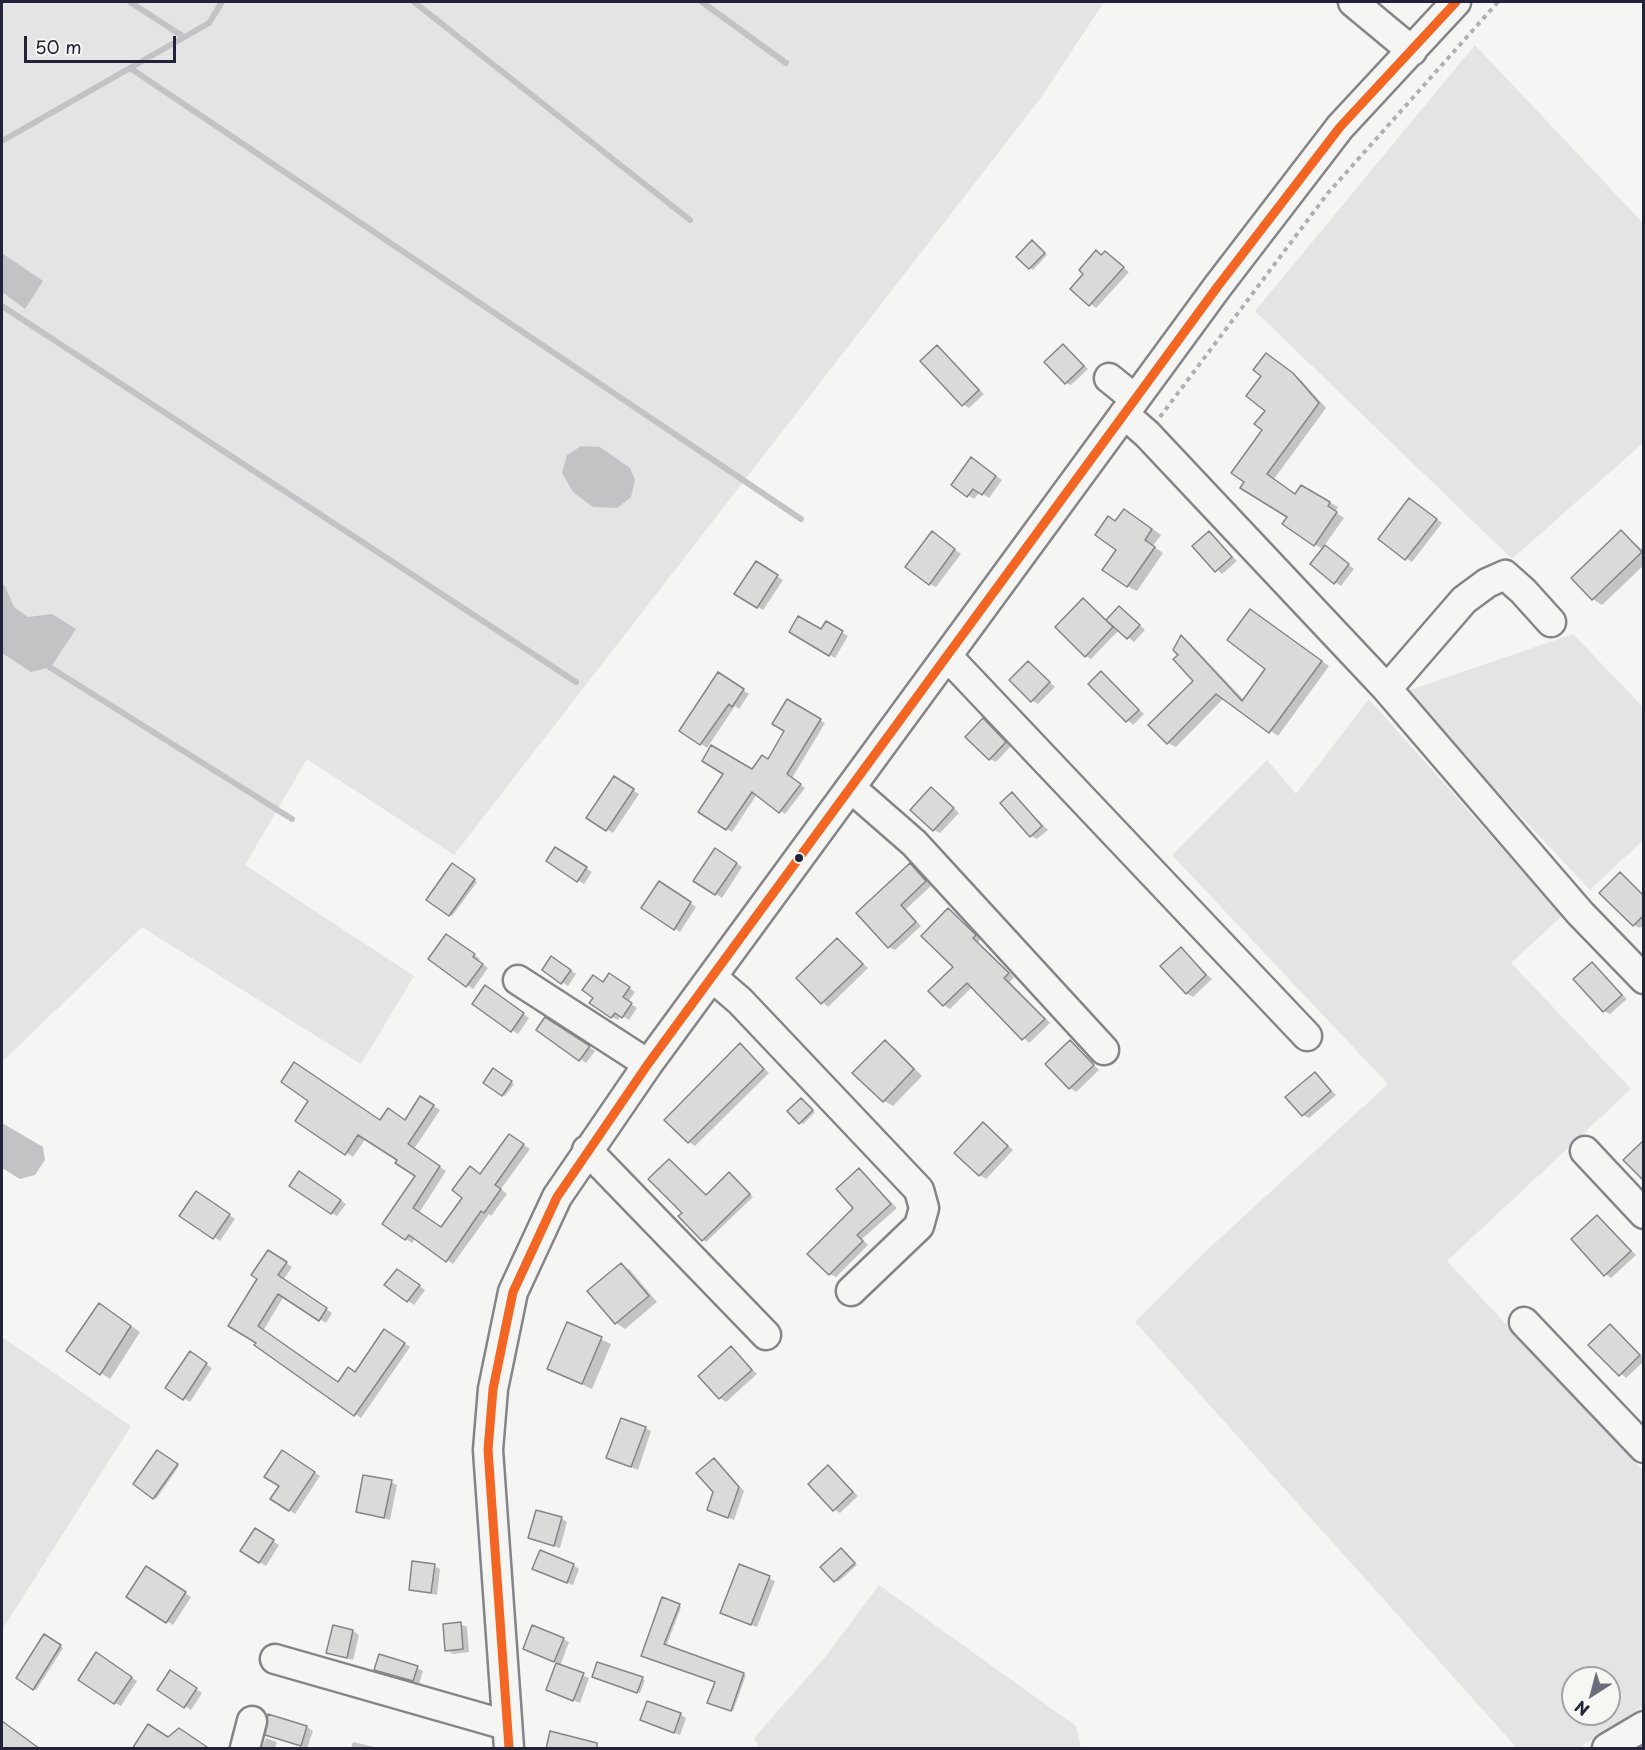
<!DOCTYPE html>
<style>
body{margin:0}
#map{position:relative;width:1645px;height:1750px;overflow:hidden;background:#f5f5f3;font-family:"Playpen Sans",sans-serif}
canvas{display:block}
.frame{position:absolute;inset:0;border:3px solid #22223b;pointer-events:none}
.north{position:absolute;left:1561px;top:1666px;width:60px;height:60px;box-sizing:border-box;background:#f6f6f2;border:2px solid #a1a1a9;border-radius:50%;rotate:216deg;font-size:16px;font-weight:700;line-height:24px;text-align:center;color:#22223b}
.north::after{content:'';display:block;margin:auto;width:21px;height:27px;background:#6c6c7b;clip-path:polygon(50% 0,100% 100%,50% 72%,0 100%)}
.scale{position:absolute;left:24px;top:36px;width:152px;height:27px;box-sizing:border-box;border:3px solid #22223b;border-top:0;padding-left:8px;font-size:18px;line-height:21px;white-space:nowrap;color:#22223b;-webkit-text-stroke:4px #f6f6f2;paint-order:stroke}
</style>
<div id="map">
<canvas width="1645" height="1750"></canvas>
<div class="frame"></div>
<div class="north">N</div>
<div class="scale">50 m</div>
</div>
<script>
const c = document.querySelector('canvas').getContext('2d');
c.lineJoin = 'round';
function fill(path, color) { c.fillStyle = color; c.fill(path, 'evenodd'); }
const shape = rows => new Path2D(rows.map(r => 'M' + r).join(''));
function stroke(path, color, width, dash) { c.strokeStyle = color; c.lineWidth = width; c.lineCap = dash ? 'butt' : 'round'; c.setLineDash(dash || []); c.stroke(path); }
fill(shape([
 [2,2,1104,2,1040,99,454,855,307,759,245,865,414,976,361,1064,142,927,2,1062],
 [1475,45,1643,223,1643,443,1512,559,1255,311],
 [1573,634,1643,707,1643,840,1590,890,1404,692],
 [1369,699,1562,916,1511,963,1631,1089,1447,1261,1643,1471,1643,1706,1579,1748,1517,1748,1135,1322,1207,1250,1388,1084,1172,855,1267,760,1296,794],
 [1573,1678,1609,1678,1609,1714,1573,1714],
 [2,1337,131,1426,2,1630],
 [879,1585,1076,1726,1081,1748,759,1748,754,1738,826,1656]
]), '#e4e4e4');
fill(shape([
 [2,253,43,281,25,309,2,292],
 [581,446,600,447,630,468,635,480,631,497,617,508,593,507,573,492,562,473,567,455],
 [2,584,5,586,14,607,28,617,52,614,76,629,51,667,31,672,2,653],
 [2,1123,43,1147,45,1160,35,1175,20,1179,2,1168]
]), '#c3c3c6');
fill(shape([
 [1035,244,1047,255,1033,270,1018,257],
 [1106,253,1129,272,1096,308,1072,289],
 [1063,346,1088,369,1071,385,1066,383],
 [937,347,984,394,969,408,963,404],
 [1274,360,1301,380,1326,408,1274,479,1296,495,1312,491,1338,507,1335,512,1344,518,1324,546,1354,569,1341,586,1335,582,1323,549,1314,544,1289,517,1242,487,1264,429],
 [978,463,1002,480,989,498,980,492,974,499,953,485],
 [1416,504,1442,523,1412,562,1380,539],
 [1134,516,1161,535,1153,546,1163,553,1137,591,1127,586,1118,549,1116,522],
 [1621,532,1644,551,1644,565,1602,605,1593,599,1573,578],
 [1209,533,1237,561,1222,574,1194,546],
 [938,537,961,554,936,587,930,584],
 [756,563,783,580,763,610,737,594],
 [1084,600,1108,621,1120,608,1145,630,1134,642,1119,630,1091,659,1086,656],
 [1259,616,1329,666,1278,736,1224,698,1176,747,1168,743,1150,725,1195,681,1180,655,1182,637,1189,642,1244,700,1267,669],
 [826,623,848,636,835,658,791,631,821,631],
 [1028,662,1055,687,1038,704,1032,700],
 [1101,673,1144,714,1133,725,1090,684],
 [725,678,749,694,739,709,735,706,707,748,681,730],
 [787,701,825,723,792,778,805,788,785,814,757,794,732,832,700,811,769,760,786,730],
 [983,720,1011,746,996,762,990,759],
 [620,781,639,794,613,833,588,817],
 [937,793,959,813,940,833,934,830],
 [1012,794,1048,830,1037,839,1031,836],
 [555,849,592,872,584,884,548,861],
 [721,853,742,867,722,898,695,880],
 [453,865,477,882,452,916,428,900],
 [910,865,932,885,906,909,921,926,895,950,889,947],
 [1620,874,1644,895,1644,924,1640,928,1634,925],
 [665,887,696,907,680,932,674,928],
 [948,910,981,939,978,942,1014,977,1010,982,1050,1023,1029,1043,972,987,950,1009,944,1005,956,967],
 [452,939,480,959,478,961,488,968,473,989,467,985],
 [838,940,868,968,828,1007,798,978],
 [1181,949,1212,979,1193,997,1186,993],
 [558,962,576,974,568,986,544,970],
 [1592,964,1627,999,1610,1014,1604,1011],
 [615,978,635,992,628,1002,637,1008,629,1020,621,1015,618,1020,612,1017,595,997,603,983],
 [492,991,529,1018,518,1034,512,1030],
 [552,1023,595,1051,586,1063,538,1029],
 [885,1042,895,1048,922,1076,893,1106,884,1101],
 [1071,1042,1099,1070,1076,1092,1070,1088],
 [740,1045,769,1073,695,1146,689,1142],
 [494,1070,514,1084,505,1096,485,1082],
 [1315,1074,1336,1095,1309,1118,1303,1115],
 [421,1098,440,1110,414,1149,446,1171,419,1213,442,1229,481,1175,516,1140,530,1149,501,1189,507,1194,491,1216,489,1214,453,1264,416,1238,412,1243,406,1239,417,1176,399,1160,366,1138,353,1157,297,1120,406,1121],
 [803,1101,815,1112,803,1124,800,1122],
 [984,1124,1013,1150,986,1179,980,1175],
 [859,1170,897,1208,862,1239,868,1245,836,1277,830,1274,855,1208],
 [729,1174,753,1197,706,1242,703,1239,707,1196],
 [305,1177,346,1204,337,1216,332,1213],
 [202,1196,235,1219,220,1241,181,1215],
 [1598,1216,1636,1255,1611,1278,1605,1274],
 [275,1255,292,1267,283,1280,332,1313,326,1323,284,1296,263,1331,339,1383,356,1373,390,1334,410,1347,361,1418,258,1342,230,1325],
 [621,1265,630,1270,657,1302,625,1329,616,1323],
 [403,1274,425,1290,414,1305,386,1285],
 [109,1311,140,1332,110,1379,101,1373],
 [568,1324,611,1344,592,1389,549,1369],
 [1610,1326,1644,1358,1644,1361,1626,1378,1591,1345],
 [731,1348,757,1374,726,1402,720,1398],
 [196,1357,212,1368,190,1402,167,1388],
 [645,1428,651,1431,638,1470,608,1458],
 [158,1452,179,1466,156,1499,135,1484],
 [288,1456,320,1476,295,1514,289,1510,281,1486],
 [714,1459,744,1491,734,1520,709,1510,714,1492],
 [828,1466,858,1496,840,1513,834,1509],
 [391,1482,397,1485,390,1520,358,1511],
 [561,1518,567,1522,560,1548,530,1538],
 [256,1530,279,1545,266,1566,242,1551],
 [842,1549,857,1565,838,1582,822,1567],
 [573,1565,579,1569,573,1585,534,1569],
 [434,1566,440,1569,437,1595,410,1589],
 [740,1566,775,1581,757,1627,728,1616],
 [146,1568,191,1597,173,1625,128,1596],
 [679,1605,681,1607,666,1647,746,1675,733,1711,712,1704,716,1682,646,1657],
 [460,1624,467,1627,469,1652,453,1654,447,1650],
 [353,1631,359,1635,353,1660,328,1652],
 [45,1636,63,1648,36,1690,18,1678],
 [563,1639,569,1642,560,1666,589,1678,580,1703,547,1689,558,1663,524,1649],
 [102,1658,137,1681,121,1706,115,1703],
 [417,1668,423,1671,419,1684,376,1669],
 [170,1672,202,1693,191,1710,159,1690],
 [596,1677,642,1679,645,1680,640,1693],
 [680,1714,686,1718,680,1735,642,1720],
 [307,1727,313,1731,307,1748,267,1734],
 [266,1738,277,1742,275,1748,262,1748],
 [353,1742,378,1748,351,1748]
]), '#0003');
stroke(shape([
 [130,2,184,37],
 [414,2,690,220],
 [702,2,786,63],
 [130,68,801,519],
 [2,141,209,23,222,2],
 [2,306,576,682],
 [43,663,292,819]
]), '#c3c3c6', 6);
const building = shape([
 [1032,240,1045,253,1029,269,1016,257,1032,240],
 [1096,250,1101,255,1105,251,1124,267,1089,306,1070,289,1083,274,1079,270,1096,250],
 [1063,344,1084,366,1065,384,1044,362,1063,344],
 [937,345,979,390,962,406,920,361,937,345],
 [1266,353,1293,373,1319,403,1267,474,1295,494,1301,485,1330,502,1328,506,1337,512,1314,546,1282,524,1287,517,1240,488,1244,482,1231,473,1262,430,1254,424,1265,411,1246,396,1261,376,1253,370,1266,353],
 [971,457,996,476,982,495,973,489,967,497,951,485,971,457],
 [1409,498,1437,519,1405,560,1378,539,1409,498],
 [1124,509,1152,529,1145,540,1155,547,1127,587,1102,570,1116,550,1095,535,1108,516,1115,521,1124,509],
 [1621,530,1642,552,1592,600,1571,578,1621,530],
 [932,531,955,549,929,585,905,567,932,531],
 [1209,531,1232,557,1215,572,1192,546,1209,531],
 [1325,545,1349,564,1334,584,1310,564,1325,545],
 [756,561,778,575,757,608,734,594,756,561],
 [1083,598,1113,627,1085,657,1055,627,1083,598],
 [1119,606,1140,625,1127,639,1106,620,1119,606],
 [1250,609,1322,661,1269,733,1216,694,1167,744,1148,725,1193,681,1173,659,1178,655,1173,650,1181,635,1242,701,1265,669,1227,640,1250,609],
 [798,616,821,629,826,621,843,631,829,656,789,632,798,616],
 [1028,661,1050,682,1031,702,1009,680,1028,661],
 [1101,671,1139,710,1126,722,1088,684,1101,671],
 [718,672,744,689,732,707,729,704,700,745,679,731,718,672],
 [787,699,821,719,787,774,801,784,779,813,752,792,726,830,698,812,723,774,702,761,711,745,752,769,762,755,768,759,784,731,772,724,787,699],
 [983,718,1006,742,989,760,965,737,983,718],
 [614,776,634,789,606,831,586,818,614,776],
 [931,787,954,808,933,831,910,810,931,787],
 [1012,792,1042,826,1030,837,1000,803,1012,792],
 [555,847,587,867,577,882,546,861,555,847],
 [715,848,737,863,715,895,693,881,715,848],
 [452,863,475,879,449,916,426,900,452,863],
 [910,863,926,881,901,905,916,922,888,948,856,913,910,863],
 [1620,872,1644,896,1644,915,1633,926,1599,893,1620,872],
 [659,881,691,902,674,930,641,908,659,881],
 [948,908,976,935,973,938,1009,973,1004,978,1045,1019,1022,1040,967,983,943,1006,928,991,953,967,921,936,948,908],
 [446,934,475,954,473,957,483,964,466,987,428,959,446,934],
 [837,938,863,964,821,1004,796,978,837,938],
 [1181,947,1206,975,1186,994,1160,966,1181,947],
 [551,956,571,970,561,984,542,970,551,956],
 [1592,962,1622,995,1603,1012,1573,979,1592,962],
 [609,973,630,987,623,997,632,1003,622,1018,615,1013,611,1018,589,1003,593,998,582,990,593,975,603,982,609,973],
 [485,985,524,1013,511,1032,472,1004,485,985],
 [545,1017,590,1046,579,1061,536,1030,545,1017],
 [885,1040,914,1069,883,1102,852,1073,885,1040],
 [1070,1040,1094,1065,1069,1089,1045,1064,1070,1040],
 [740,1043,764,1069,688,1143,664,1120,740,1043],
 [294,1062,380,1120,388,1108,405,1120,420,1096,434,1105,408,1144,440,1166,413,1208,441,1227,462,1198,452,1190,470,1166,480,1174,509,1134,524,1144,495,1185,501,1189,484,1213,481,1211,446,1262,409,1235,405,1240,382,1224,415,1176,395,1163,397,1160,358,1135,345,1155,295,1121,308,1101,281,1082,294,1062],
 [493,1068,512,1081,502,1096,483,1083,493,1068],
 [1315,1072,1331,1091,1302,1116,1285,1097,1315,1072],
 [801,1098,813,1110,799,1124,787,1111,801,1098],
 [983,1122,1008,1146,979,1176,954,1153,983,1122],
 [1644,1140,1644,1181,1623,1160,1644,1140],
 [669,1159,706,1195,729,1172,750,1194,702,1241,678,1216,682,1213,648,1179,669,1159],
 [859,1168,891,1204,857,1235,863,1241,829,1275,807,1254,853,1208,836,1189,859,1168],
 [299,1171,341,1200,331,1214,289,1186,299,1171],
 [196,1191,230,1214,213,1239,179,1216,196,1191],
 [1597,1215,1631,1251,1604,1276,1571,1239,1597,1215],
 [268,1250,287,1262,278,1275,327,1308,319,1321,278,1294,258,1326,338,1382,348,1367,355,1372,384,1329,405,1343,354,1416,254,1345,256,1343,228,1326,257,1279,251,1275,268,1250],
 [621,1263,649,1296,615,1324,587,1291,621,1263],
 [397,1269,420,1285,407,1302,384,1285,397,1269],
 [99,1303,131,1326,100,1375,66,1351,99,1303],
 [567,1322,602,1337,582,1384,547,1369,567,1322],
 [1610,1324,1640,1355,1619,1376,1588,1345,1610,1324],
 [731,1346,752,1370,719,1399,698,1376,731,1346],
 [190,1351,207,1363,183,1400,165,1388,190,1351],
 [621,1418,646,1427,631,1467,606,1458,621,1418],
 [157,1450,178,1464,153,1499,133,1484,157,1450],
 [282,1450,315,1472,289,1511,270,1499,279,1486,264,1477,282,1450],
 [714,1458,739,1487,728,1518,707,1510,713,1492,696,1473,714,1458],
 [828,1465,853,1492,833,1511,808,1484,828,1465],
 [363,1475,392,1480,384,1518,356,1512,363,1475],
 [536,1510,562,1517,554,1546,528,1538,536,1510],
 [255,1528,274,1540,259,1563,240,1551,255,1528],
 [841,1548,855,1563,834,1582,820,1567,841,1548],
 [540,1550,574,1564,567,1583,532,1569,540,1550],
 [412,1561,435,1564,431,1593,409,1590,412,1561],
 [739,1564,770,1576,751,1625,720,1613,739,1564],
 [146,1566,186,1592,166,1623,126,1597,146,1566],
 [662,1597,680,1604,664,1644,744,1673,731,1711,707,1703,715,1682,641,1656,662,1597],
 [461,1622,463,1649,445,1651,443,1624,461,1622],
 [333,1625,353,1630,347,1658,326,1653,333,1625],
 [532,1625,564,1638,554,1662,523,1649,532,1625],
 [44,1634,61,1645,33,1690,16,1678,44,1634],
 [96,1652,132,1677,114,1704,78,1680,96,1652],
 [379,1654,418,1666,413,1681,374,1670,379,1654],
 [597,1662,643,1677,637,1693,592,1677,597,1662],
 [556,1663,584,1673,573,1701,546,1690,556,1663],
 [170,1670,197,1688,184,1708,157,1690,170,1670],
 [647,1701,681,1713,674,1733,640,1720,647,1701],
 [268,1714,307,1726,301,1746,265,1735,268,1714],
 [2,1721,40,1749,2,1749,2,1721],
 [148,1724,168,1737,179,1728,210,1749,132,1749,148,1724],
 [550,1731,597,1743,597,1749,546,1749,550,1731]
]);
fill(building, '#dadad9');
stroke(building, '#858589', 1.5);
const minor = shape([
 [1353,2,1412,51],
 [1109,378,1135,399],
 [1124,414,1147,434,1387,689,1580,913,1644,979],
 [948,657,1307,1036],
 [1387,689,1464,600,1487,583,1505,575,1523,591,1551,622],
 [851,788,914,843,1104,1050],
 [712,977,740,1001,919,1190,924,1208,919,1226,851,1291],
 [518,980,648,1064],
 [587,1150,766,1335],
 [1585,1151,1644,1214],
 [1524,1322,1644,1448],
 [275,1659,506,1725],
 [245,1748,252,1721],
 [509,1748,488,1450,493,1389,513,1292,557,1197,648,1064,1218,286,1340,127,1456,2],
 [1607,1748,1644,1726]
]);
stroke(minor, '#858589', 33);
stroke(shape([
 [1160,417,1328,193,1498,2]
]), '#b0b0b2', 4, [4.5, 4.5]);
stroke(minor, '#f5f5f3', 28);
stroke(shape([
 [509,1748,488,1450,493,1389,513,1292,557,1197,648,1064,1218,286,1340,127,1456,2]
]), '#f26522', 9);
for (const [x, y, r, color] of [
 [799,858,5,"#22223b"]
]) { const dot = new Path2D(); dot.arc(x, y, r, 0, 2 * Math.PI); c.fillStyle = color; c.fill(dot); stroke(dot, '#f6f6f2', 2); }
</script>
